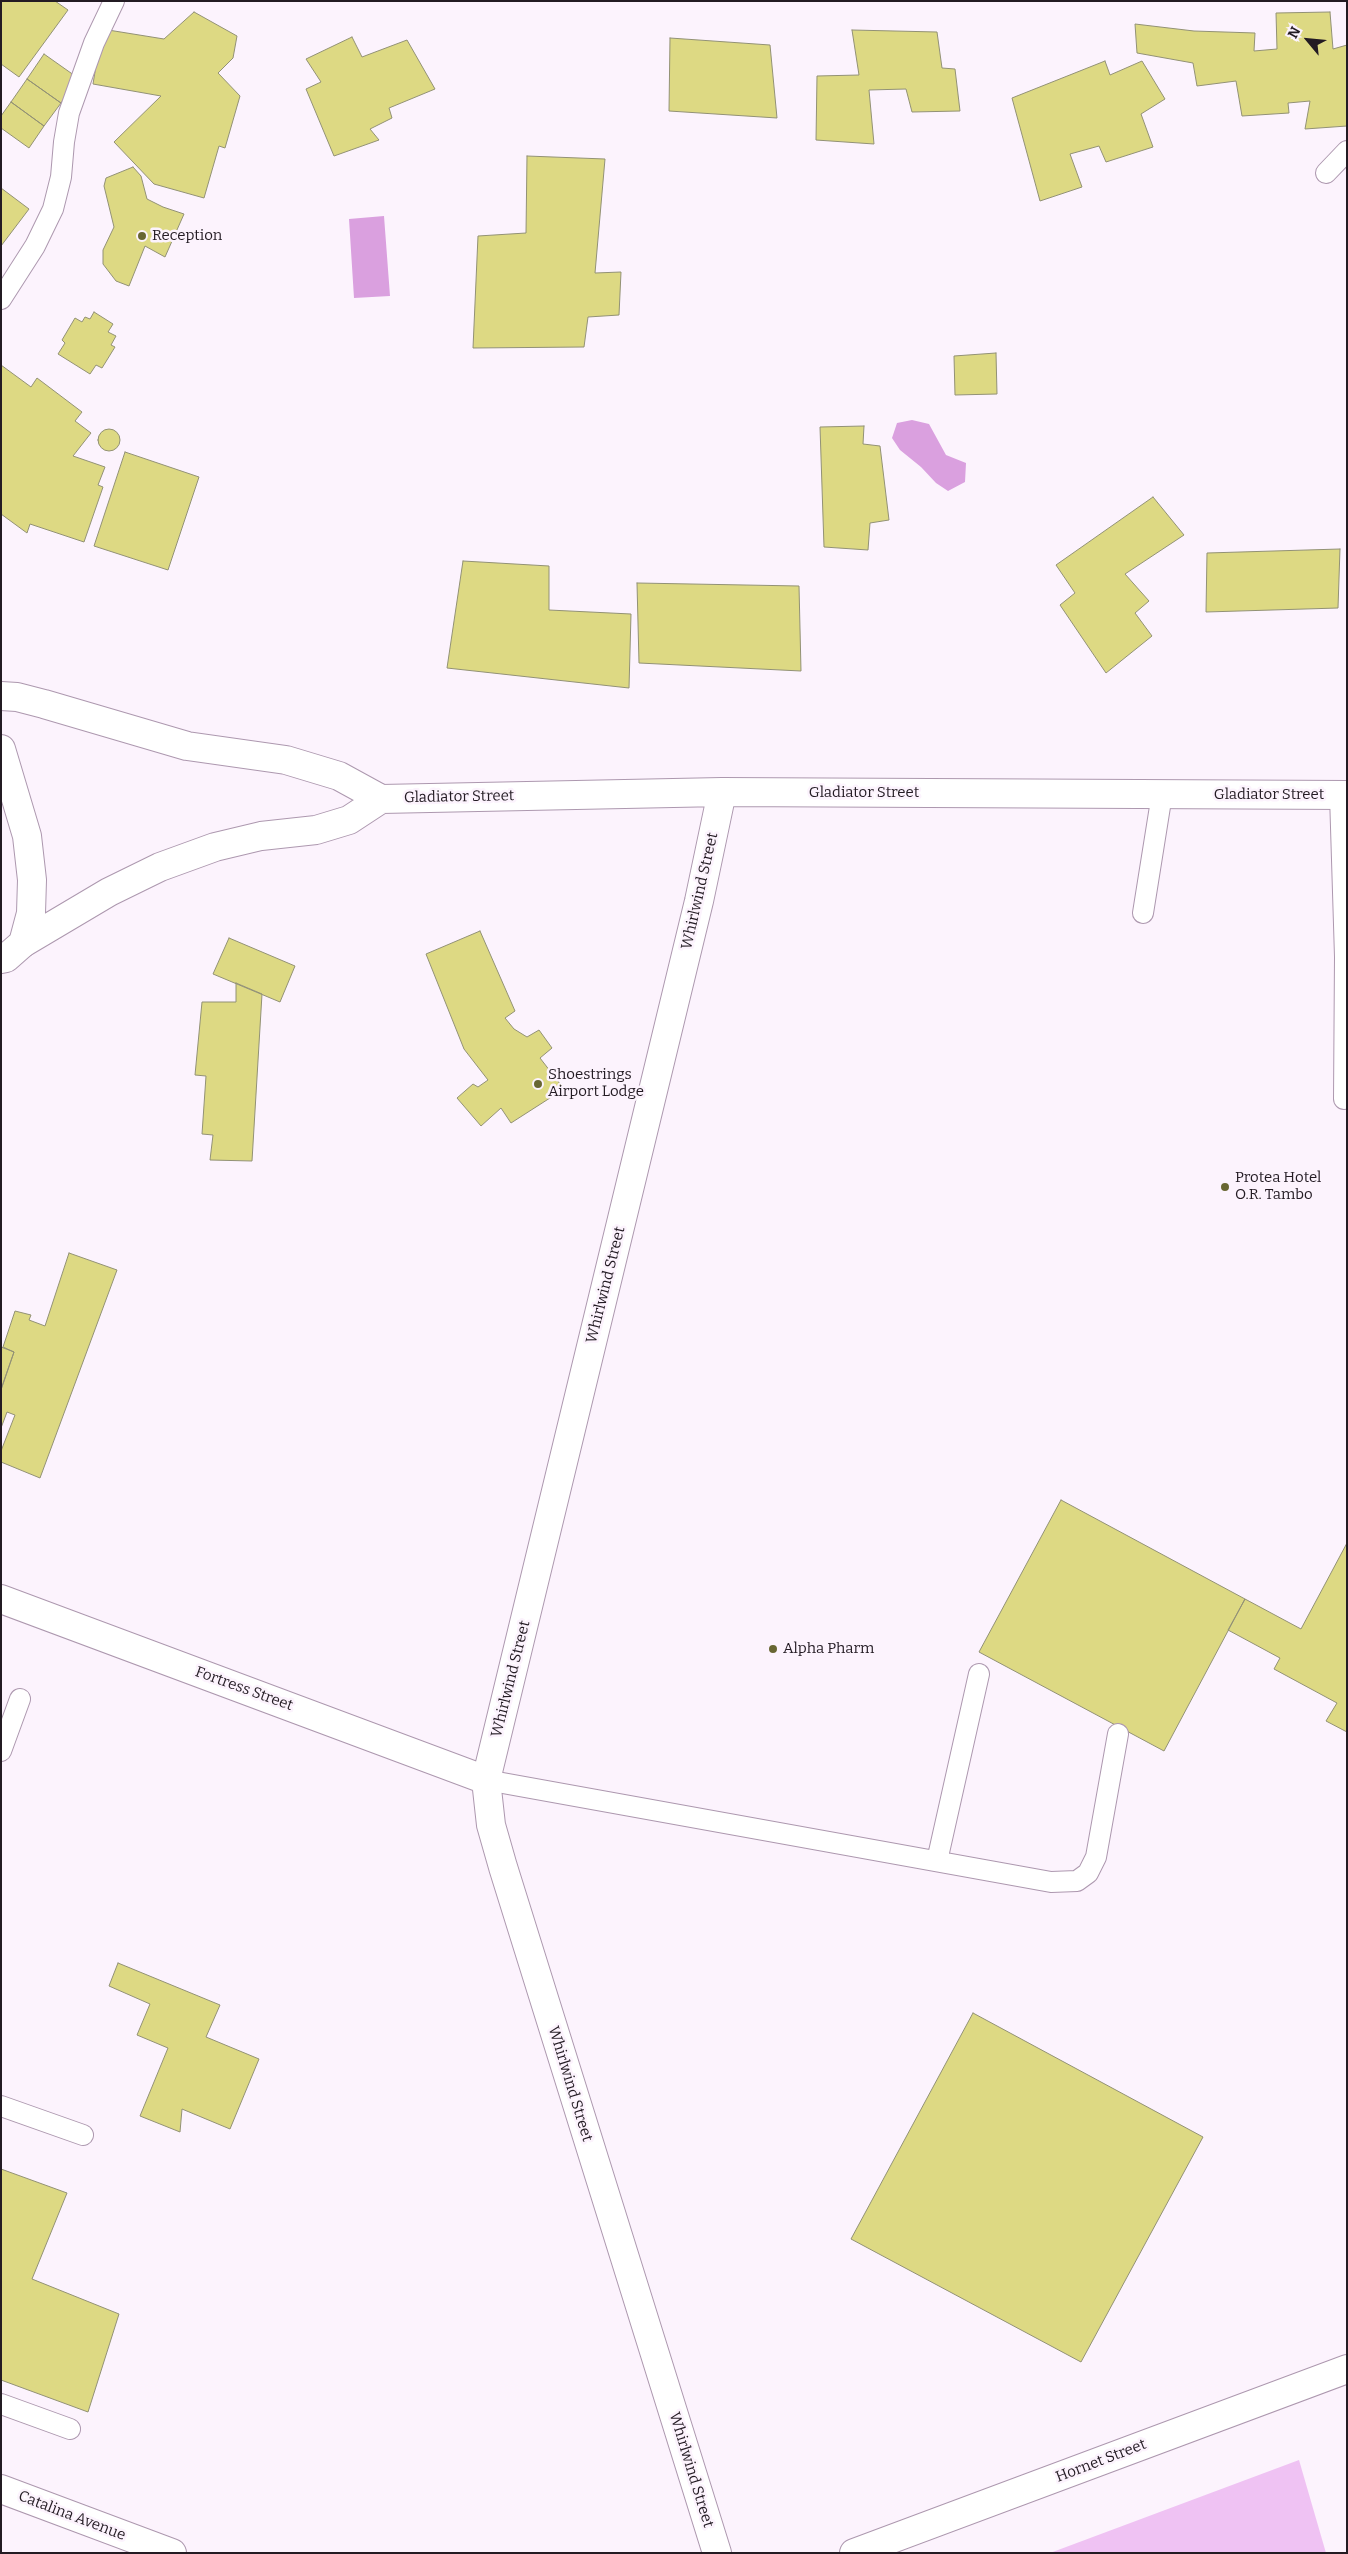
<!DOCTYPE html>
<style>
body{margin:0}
#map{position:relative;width:1348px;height:2554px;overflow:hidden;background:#fcf3fd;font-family:Bitter,serif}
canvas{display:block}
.frame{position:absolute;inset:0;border:2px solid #231b23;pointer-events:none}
.north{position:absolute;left:1283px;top:15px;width:50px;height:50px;-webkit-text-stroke:4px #fcf3fd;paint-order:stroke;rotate:298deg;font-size:14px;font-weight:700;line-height:20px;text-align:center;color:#231b23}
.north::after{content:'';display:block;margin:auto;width:18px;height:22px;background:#231b23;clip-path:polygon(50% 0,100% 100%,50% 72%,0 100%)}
</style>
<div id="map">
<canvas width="1348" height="2554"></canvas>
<div class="frame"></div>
<div class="north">N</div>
</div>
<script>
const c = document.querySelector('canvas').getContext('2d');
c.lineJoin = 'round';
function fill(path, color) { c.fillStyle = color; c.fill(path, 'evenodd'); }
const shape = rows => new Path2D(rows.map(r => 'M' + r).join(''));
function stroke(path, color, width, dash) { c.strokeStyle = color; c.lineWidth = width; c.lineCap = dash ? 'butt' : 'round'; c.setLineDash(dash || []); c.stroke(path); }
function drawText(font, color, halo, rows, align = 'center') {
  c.font = font + ' Bitter,serif'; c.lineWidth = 5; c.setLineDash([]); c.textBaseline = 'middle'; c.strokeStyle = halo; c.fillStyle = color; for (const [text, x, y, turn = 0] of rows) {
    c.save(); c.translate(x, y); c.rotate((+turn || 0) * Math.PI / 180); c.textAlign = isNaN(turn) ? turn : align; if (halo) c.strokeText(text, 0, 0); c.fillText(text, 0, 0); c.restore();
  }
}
fill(shape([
 [1299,2460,1326,2553,1050,2553]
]), '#efc2f3');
fill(shape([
 [384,216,390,296,354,298,349,219],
 [912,420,929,424,946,455,966,463,965,482,948,491,936,483,921,467,900,450,892,438,897,423]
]), '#daa0df');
const building = shape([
 [1,1,55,1,68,10,19,77,1,64,1,1],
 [194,12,237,36,233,58,218,73,240,96,225,148,219,146,204,198,154,184,114,142,161,96,93,84,102,29,164,39,194,12],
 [1330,12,1333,49,1347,45,1347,126,1305,129,1310,101,1288,103,1289,113,1242,116,1236,81,1197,86,1193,63,1137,53,1135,24,1194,31,1255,33,1254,51,1277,49,1276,13,1330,12],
 [852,30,937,32,942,68,955,69,960,111,912,112,906,89,869,90,874,144,816,140,817,76,859,75,852,30],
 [352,37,362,57,407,40,435,89,389,108,392,118,370,129,379,140,334,156,306,89,321,82,306,59,352,37],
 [670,38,770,45,777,118,669,111,670,38],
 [44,54,78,78,61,103,27,79,44,54],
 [1105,61,1110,75,1142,61,1165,99,1141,114,1153,147,1106,162,1099,146,1070,154,1082,187,1040,201,1012,98,1105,61],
 [27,79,61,103,44,126,11,102,27,79],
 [11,102,44,126,29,148,1,128,1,116,11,102],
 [527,156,605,159,595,273,621,272,619,315,588,317,584,347,473,348,478,236,526,233,527,156],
 [133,167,141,176,147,199,163,207,184,214,165,257,145,246,129,286,116,281,103,264,103,250,114,227,104,186,106,178,133,167],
 [1,188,29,209,1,246,1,188],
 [94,312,113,324,108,332,116,336,111,345,115,347,102,368,96,365,90,374,58,354,65,343,62,340,75,318,82,322,85,317,90,319,94,312],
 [996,353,997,394,955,395,954,356,996,353],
 [1,365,31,387,37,378,82,412,75,421,91,433,73,456,105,467,98,485,103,487,84,542,30,524,27,533,1,514,1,365],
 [864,426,863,444,880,446,889,520,870,523,868,550,824,547,820,427,864,426],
 '98 440a11 11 0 1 1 22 0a11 11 0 1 1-22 0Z',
 [125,452,199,477,168,570,94,546,125,452],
 [1153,497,1184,535,1125,574,1149,601,1135,613,1152,636,1106,673,1060,605,1075,593,1056,565,1153,497],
 [1340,549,1338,608,1206,612,1207,553,1340,549],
 [463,561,549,566,549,610,631,614,629,688,447,668,463,561],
 [637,583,799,586,801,671,639,663,637,583],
 [480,931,515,1011,505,1018,514,1029,527,1037,539,1030,552,1048,540,1058,564,1089,511,1123,501,1108,481,1126,457,1098,473,1084,478,1087,488,1080,464,1049,426,954,480,931],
 [229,938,295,966,280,1002,213,974,229,938],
 [236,983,262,994,252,1161,210,1160,213,1135,202,1134,206,1076,195,1075,202,1002,236,1002,236,983],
 [69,1253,117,1270,40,1478,1,1462,1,1451,15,1415,7,1412,1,1428,1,1390,14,1352,3,1347,15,1311,31,1315,29,1320,45,1326,69,1253],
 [1,1347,14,1352,1,1389,1,1347],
 [1061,1500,1245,1599,1164,1751,979,1652,1061,1500],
 [1347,1543,1347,1732,1326,1721,1337,1703,1274,1669,1280,1658,1228,1630,1245,1599,1301,1629,1347,1543],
 [118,1963,220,2005,206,2037,259,2059,230,2129,182,2109,180,2132,140,2116,168,2048,137,2035,150,2004,109,1986,118,1963],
 [973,2013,1203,2137,1081,2362,851,2239,973,2013],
 [1,2169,67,2193,32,2279,119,2314,88,2412,1,2380,1,2169]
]);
fill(building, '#ddd983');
stroke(building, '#929175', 1);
const lane = shape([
 [1326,173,1347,151],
 [1,299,35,246,53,209,61,177,64,142,69,113,94,43,114,1],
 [1340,795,1345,957,1344,1099],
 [1143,913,1162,794],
 [1,1751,20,1699],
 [486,1780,1051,1882,1077,1881,1088,1873,1096,1857,1118,1734],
 [937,1861,979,1674],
 [1,2106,83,2135],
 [1,2404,70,2429]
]);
const street = shape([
 [1,696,17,697,44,704,187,746,286,760,339,776,381,799,722,792,1347,795],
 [23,943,109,892,160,867,215,847,261,836,316,830,349,820,381,799],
 [1,1599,486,1780],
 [1,2489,172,2553],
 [717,2553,503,1867,491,1825,486,1780,699,901,722,792],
 [854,2553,1347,2369]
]);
const secondary = shape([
 [1,749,27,836,32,880,31,913,23,943,6,958,1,959]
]);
stroke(lane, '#ad98af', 22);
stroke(street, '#ad98af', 30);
stroke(secondary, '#ad98af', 30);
stroke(lane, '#fff', 20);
stroke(street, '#fff', 28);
stroke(secondary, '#fff', 28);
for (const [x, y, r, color] of [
 [142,236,5,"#686632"],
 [538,1084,5,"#686632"],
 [1225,1187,5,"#686632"],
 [773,1649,5,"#686632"]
]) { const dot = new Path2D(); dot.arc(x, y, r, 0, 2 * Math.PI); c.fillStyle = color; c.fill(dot); stroke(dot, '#fcf3fd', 2); }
drawText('15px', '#231b23', '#fcf3fd', [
 ["Reception",152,236],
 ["Shoestrings",548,1075],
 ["Airport Lodge",548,1092],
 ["Protea Hotel",1235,1178],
 ["O.R. Tambo",1235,1195],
 ["Alpha Pharm",783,1649]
], 'left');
drawText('15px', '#231b23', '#fcf3fd', [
 ["Gladiator Street",864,793],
 ["Gladiator Street",1269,795],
 ["Gladiator Street",459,797,-1],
 ["Whirlwind Street",700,891,-77],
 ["Whirlwind Street",606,1285,-76],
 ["Whirlwind Street",511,1679,-76],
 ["Fortress Street",244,1689,20],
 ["Whirlwind Street",570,2084,73],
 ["Hornet Street",1101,2461,-21],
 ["Whirlwind Street",691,2470,73],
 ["Catalina Avenue",72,2516,21]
]);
</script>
